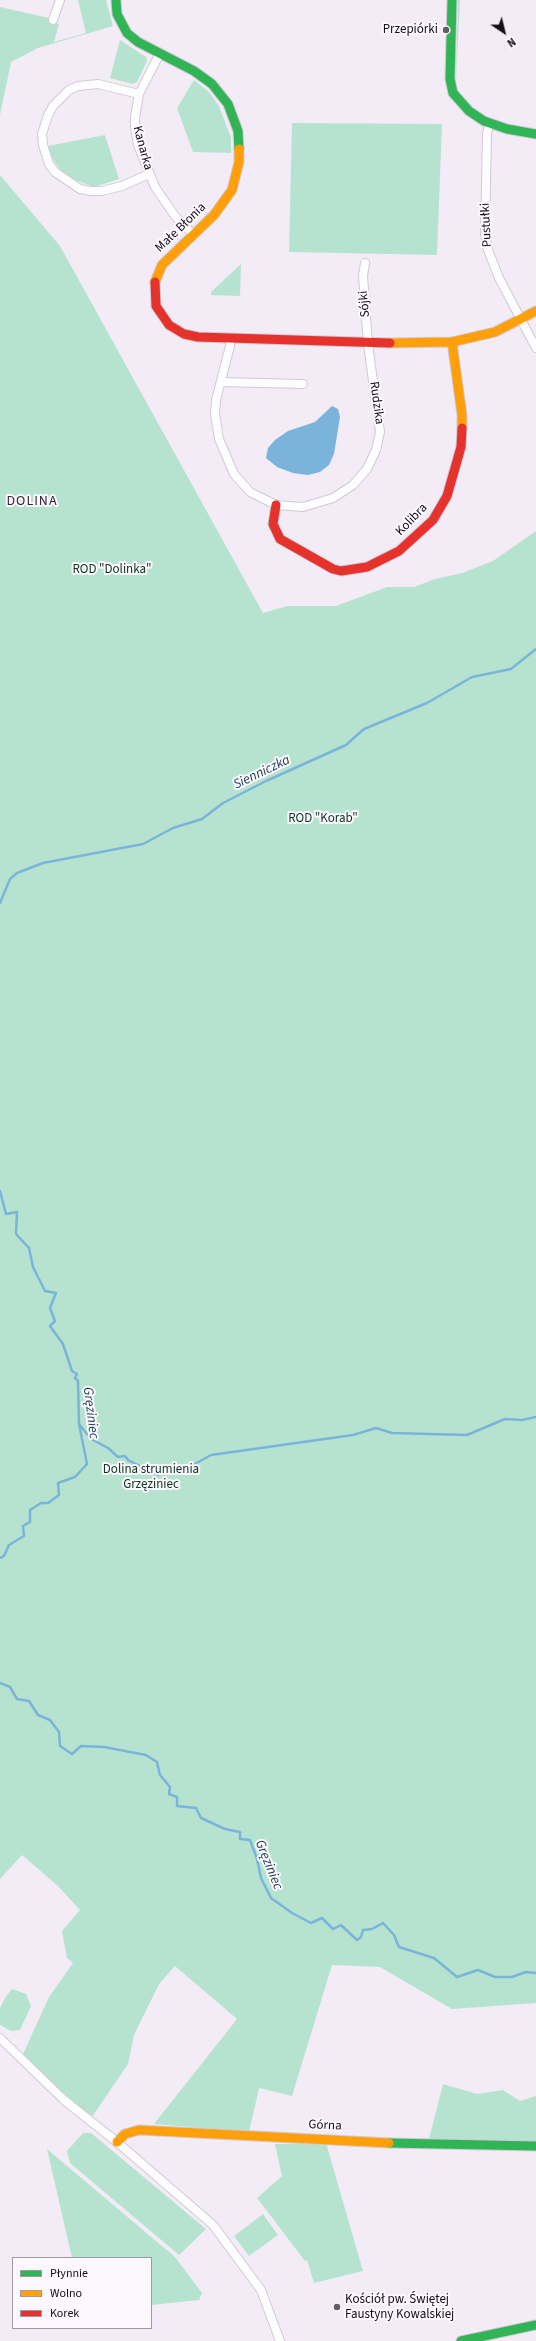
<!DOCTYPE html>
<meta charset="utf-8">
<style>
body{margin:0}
#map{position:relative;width:536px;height:2341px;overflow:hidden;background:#f3ecf7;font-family:"Source Sans 3",sans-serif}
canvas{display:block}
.legend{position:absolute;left:12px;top:2257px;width:140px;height:72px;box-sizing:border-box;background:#fcf8fe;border:1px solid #9f9aa2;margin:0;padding:5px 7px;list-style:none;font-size:12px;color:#140e17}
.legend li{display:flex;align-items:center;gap:8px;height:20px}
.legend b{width:20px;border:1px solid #9f9aa2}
.north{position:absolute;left:484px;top:12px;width:40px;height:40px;-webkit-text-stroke:3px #fcf8fe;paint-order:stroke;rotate:145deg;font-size:11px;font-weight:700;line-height:16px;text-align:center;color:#140e17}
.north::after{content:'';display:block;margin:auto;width:14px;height:18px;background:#140e17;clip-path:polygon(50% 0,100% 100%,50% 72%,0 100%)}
</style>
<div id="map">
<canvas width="536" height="2341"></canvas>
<ul class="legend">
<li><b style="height:5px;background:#30b455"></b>Płynnie</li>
<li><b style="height:5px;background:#ff9f0a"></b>Wolno</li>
<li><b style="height:5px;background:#e5322d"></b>Korek</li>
</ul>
<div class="north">N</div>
</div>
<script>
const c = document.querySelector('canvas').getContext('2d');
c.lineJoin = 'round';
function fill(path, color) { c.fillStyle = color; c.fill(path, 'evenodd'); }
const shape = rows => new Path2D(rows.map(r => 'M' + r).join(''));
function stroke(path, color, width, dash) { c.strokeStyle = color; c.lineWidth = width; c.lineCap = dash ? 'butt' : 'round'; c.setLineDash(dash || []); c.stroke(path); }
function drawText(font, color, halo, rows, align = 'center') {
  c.font = font + ' "Source Sans 3",sans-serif'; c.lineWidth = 4; c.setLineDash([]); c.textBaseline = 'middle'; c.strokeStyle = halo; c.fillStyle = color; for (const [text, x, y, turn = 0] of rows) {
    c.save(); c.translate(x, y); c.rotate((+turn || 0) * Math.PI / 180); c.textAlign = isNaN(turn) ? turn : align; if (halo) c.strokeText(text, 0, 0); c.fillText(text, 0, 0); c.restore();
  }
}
fill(shape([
 [78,0,106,0,113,26,38,48,11,62,0,115,0,7,49,18,49,22,59,24,54,42,86,33],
 [458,0,460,0,456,82,456,77],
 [120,40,146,57,147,61,137,82,132,84,110,78],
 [194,80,209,92,219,106,231,138,231,153,193,152,177,108],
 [292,123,442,124,437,255,289,252],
 [105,135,119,179,94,187,75,180,62,172,52,158,48,146],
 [0,175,60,246,263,613,287,606,336,606,387,587,414,587,435,579,462,573,493,561,536,531,536,2003,452,2009,380,1967,332,1965,292,2096,259,2088,249,2132,154,2124,237,2019,175,1966,159,1984,134,2035,128,2064,92,2117,83,2112,23,2054,49,1997,73,1963,67,1958,62,1931,80,1910,58,1886,22,1855,0,1879],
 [241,264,240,296,211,295,211,292],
 [12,1989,26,1994,31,2006,20,2030,11,2031,0,2025,0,2008,5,1998],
 [443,2084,477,2094,503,2090,520,2101,536,2096,536,2142,429,2139],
 [83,2133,91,2133,206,2229,179,2255,70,2163,67,2151],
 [326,2143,363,2271,314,2283,307,2260,305,2261,257,2198,282,2176,275,2144],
 [47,2149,175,2257,202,2293,199,2300,151,2305,151,2258,72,2258],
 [263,2214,278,2235,249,2256,234,2236]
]), '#b6e3cf');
fill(shape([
 [332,406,338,409,340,417,334,454,329,465,320,472,308,475,293,473,277,467,266,458,268,448,275,440,288,431,315,422]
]), '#7bb4da');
stroke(shape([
 [0,903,10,879,17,873,43,863,143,844,173,828,202,819,223,803,266,781,346,745,364,729,427,703,472,677,511,669,536,649],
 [0,1191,6,1214,17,1212,16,1234,29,1248,33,1267,45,1291,56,1293,50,1308,55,1321,50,1326,63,1344,72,1371,77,1374,75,1378,78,1381,79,1424,87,1464,75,1477,58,1483,59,1495,48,1503,41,1503,30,1510,30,1522,23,1526,24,1536,9,1545,4,1556,0,1558],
 [79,1424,91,1439,108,1448,118,1457,125,1456,128,1460,158,1475,165,1468,184,1470,211,1455,353,1435,376,1428,392,1433,467,1435,505,1419,522,1420,536,1417],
 [0,1683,10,1687,17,1699,29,1701,38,1715,50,1720,59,1732,60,1746,72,1754,81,1746,104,1747,146,1755,157,1762,160,1775,170,1787,169,1794,177,1797,177,1806,196,1808,201,1818,225,1829,240,1832,240,1839,250,1840,257,1859,261,1878,271,1898,292,1913,311,1923,322,1918,333,1929,341,1925,357,1940,361,1937,363,1930,372,1929,383,1923,394,1935,399,1947,434,1958,457,1977,478,1970,495,1977,512,1977,526,1972,536,1973]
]), '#7bb4da', 2.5);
const street = shape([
 [53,20,60,0],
 [160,53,139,94,135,117,135,128,138,145,155,187,175,216,193,234],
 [139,94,98,84,78,86,69,90,53,106,48,115,42,134,43,145,49,164,55,172,80,189,91,191,102,191,122,186,149,174],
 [490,123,487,133,485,234,488,250,499,278,536,348],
 [230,339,230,346,216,400,215,414,219,439,234,474,250,492,276,505,303,507,333,498,353,485,367,469,376,450,380,432,368,344,363,276,365,263],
 [221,382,303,384],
 [0,2038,64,2100,117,2142,213,2225,261,2290,280,2341]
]);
const fast = shape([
 [116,0,117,14,127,33,138,42,194,71,212,84,228,104,238,131,239,149],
 [452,0,450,79,453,93,469,111,484,121,507,129,536,134],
 [389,2143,536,2146],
 [461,2341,536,2325]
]);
const slow = shape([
 [155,282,162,265,214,215,232,190,239,162,239,149],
 [452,342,462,415,462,428],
 [390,343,452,342,495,332,536,311],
 [117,2142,125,2134,139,2130,389,2143]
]);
const jam = shape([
 [155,282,156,306,169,325,184,334,198,337,390,343],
 [276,505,273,524,280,539,333,569,341,571,367,567,399,551,433,520,447,496,461,447,462,428]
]);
stroke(street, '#d0cad4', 10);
stroke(fast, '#d0cad4', 11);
stroke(slow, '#d0cad4', 11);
stroke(jam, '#d0cad4', 11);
stroke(street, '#fdfcfe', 8);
stroke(fast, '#30b455', 9);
stroke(slow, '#ff9f0a', 9);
stroke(jam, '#e5322d', 9);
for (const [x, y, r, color] of [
 [446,30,4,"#625c65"],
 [337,2307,4,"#625c65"]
]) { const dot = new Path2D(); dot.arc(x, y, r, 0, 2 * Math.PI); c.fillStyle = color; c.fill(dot); stroke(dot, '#fcf8fe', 1.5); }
drawText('13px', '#140e17', '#fcf8fe', [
 ["Przepiórki",438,30],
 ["Kościół pw. Świętej",345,2300,"left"],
 ["Faustyny Kowalskiej",345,2315,"left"]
], 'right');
drawText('13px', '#140e17', '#fcf8fe', [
 ["Kanarka",142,148,75],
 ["Pustułki",487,225,-93],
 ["Małe Błonia",181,228,-44],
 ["Sójki",365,304,-95],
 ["Rudzika",376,403,82],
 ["Kolibra",412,520,-46],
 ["Górna",325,2126,3]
]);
drawText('13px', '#0c3522', '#fcf8fe', [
 ["ROD \"Dolinka\"",112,570],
 ["ROD \"Korab\"",323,819],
 ["Dolina strumienia",151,1470],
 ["Grzęziniec",151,1485]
]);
c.letterSpacing = '1px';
drawText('14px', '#33263a', '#fcf8fe', [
 ["DOLINA",32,502]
]);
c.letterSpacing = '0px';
drawText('italic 14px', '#173b51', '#fcf8fe', [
 ["Sienniczka",262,773,-26],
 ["Gręziniec",90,1413,83],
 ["Gręziniec",268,1865,68]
]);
</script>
